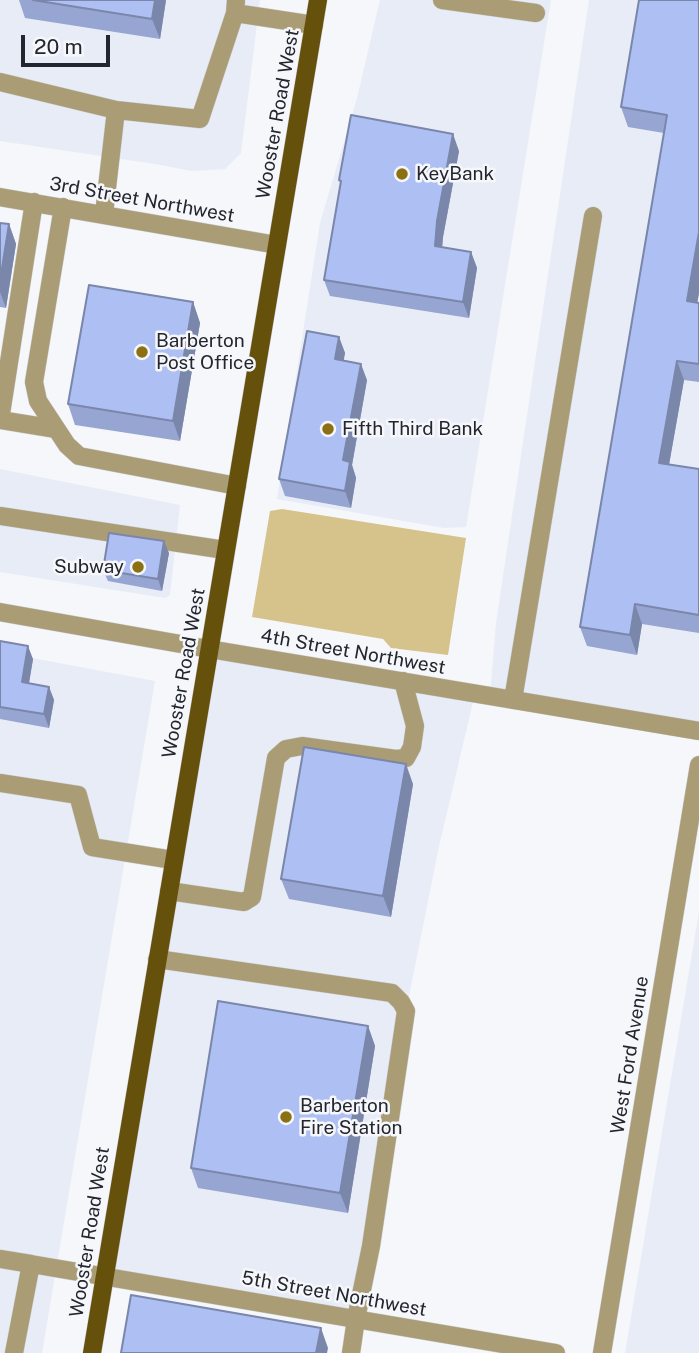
<!DOCTYPE html>
<style>
body{margin:0}
#map{position:relative;width:699px;height:1353px;overflow:hidden;background:#f5f7fb;font-family:"Public Sans",sans-serif}
canvas{display:block}
.scale{position:absolute;left:21px;top:35px;width:89px;height:32px;box-sizing:border-box;border:4px solid #23262e;border-top:0;padding-left:9px;font-size:21px;line-height:24px;white-space:nowrap;color:#23262e;-webkit-text-stroke:5px #f5f7fb;paint-order:stroke}
</style>
<div id="map">
<canvas width="699" height="1353"></canvas>
<div class="scale">20 m</div>
</div>
<script>
const c = document.querySelector('canvas').getContext('2d');
c.lineJoin = 'round';
function fill(path, color) { c.fillStyle = color; c.fill(path, 'evenodd'); }
const shape = rows => new Path2D(rows.map(r => 'M' + r).join(''));
function stroke(path, color, width, dash) { c.strokeStyle = color; c.lineWidth = width; c.lineCap = dash ? 'butt' : 'round'; c.setLineDash(dash || []); c.stroke(path); }
function drawText(font, color, halo, rows, align = 'center') {
  c.font = font + ' "Public Sans",sans-serif'; c.lineWidth = 5; c.setLineDash([]); c.textBaseline = 'middle'; c.strokeStyle = halo; c.fillStyle = color; for (const [text, x, y, turn = 0] of rows) {
    c.save(); c.translate(x, y); c.rotate((+turn || 0) * Math.PI / 180); c.textAlign = isNaN(turn) ? turn : align; if (halo) c.strokeText(text, 0, 0); c.fillText(text, 0, 0); c.restore();
  }
}
fill(shape([
 [0,0,260,0,241,153,225,169,192,171,155,164,0,141],
 [380,0,551,0,466,527,444,528,277,499,320,223,357,98],
 [589,0,699,0,699,731,490,696,496,623],
 [0,469,180,505,170,595,165,598,0,572],
 [209,649,473,702,438,851,406,1011,356,1319,104,1276],
 [0,652,155,681,42,1353,0,1353],
 [699,912,699,1353,625,1353]
]), '#e8ecf7');
fill(shape([
 [282,509,466,538,448,655,391,648,383,639,252,617,270,511]
]), '#d6c28b');
const minor = shape([
 [442,0,536,13],
 [235,13,314,25],
 [0,82,116,110,200,119,235,13,236,0],
 [0,197,277,245],
 [63,207,34,382,38,401,67,445,79,456,237,486],
 [104,214,116,110],
 [0,420,34,202],
 [0,420,56,429],
 [0,516,225,550],
 [0,612,209,649,699,731],
 [513,700,593,216],
 [0,783,78,795,92,847,173,860],
 [169,891,244,902,252,897,276,758,286,749,302,746,396,759,406,758,412,747,415,726,403,681],
 [157,959,392,993,401,1002,406,1011,371,1246,356,1319,351,1353],
 [0,1259,31,1264],
 [14,1353,31,1264,556,1353],
 [602,1353,699,765]
]);
const major = shape([
 [92,1353,318,0]
]);
stroke(minor, '#cfd1d6', 19);
stroke(major, '#cfd1d6', 19);
stroke(minor, '#aa9c75', 18);
stroke(major, '#66510c', 18);
fill(shape([
 [19,0,166,0,160,39,25,18],
 [699,0,699,293,697,303,699,303,699,382,684,380,669,464,699,469,699,633,642,624,637,655,587,646,580,627,664,133,628,127,621,107],
 [459,151,443,237,442,247,471,252,477,268,469,318,330,296,324,280,341,185,339,180],
 [0,223,9,224,16,244,6,308,0,307],
 [193,302,200,323,180,441,75,425,68,404],
 [339,337,345,353,343,361,367,380,352,465,356,478,351,508,285,496,279,479],
 [169,553,162,591,108,581,103,570],
 [0,641,33,659,29,683,49,687,54,700,49,728,0,719],
 [413,784,391,917,289,899,281,879],
 [368,1026,375,1046,348,1213,198,1188,191,1168]
]), '#96a5d1');
fill(shape([
 [155,0,166,0,160,39,152,19],
 [453,134,459,151,443,237,441,262,435,246,437,221],
 [9,224,16,244,6,308,0,292,0,281],
 [699,232,699,293,694,321,687,301],
 [471,252,477,268,469,318,463,302],
 [193,302,200,323,180,441,173,421],
 [339,337,345,353,341,376,335,359],
 [677,361,684,380,666,482,659,463],
 [361,364,367,380,352,465,356,478,351,508,345,491,343,460],
 [164,541,169,553,162,591,158,579],
 [635,604,642,624,637,655,630,635],
 [28,646,33,659,27,695,22,682],
 [49,687,54,700,49,728,44,714],
 [406,764,413,784,391,917,383,896],
 [368,1026,375,1046,348,1213,340,1193],
 [321,1328,328,1348,327,1353,316,1353]
]), '#7a86aa');
const building = shape([
 [33,0,155,0,152,19,33,0],
 [639,0,699,0,699,232,687,301,699,303,699,364,677,361,659,463,699,469,699,615,635,604,630,635,580,627,667,115,621,107,639,0],
 [351,115,453,134,437,221,435,246,471,252,463,302,324,280,341,181,339,180,351,115],
 [0,223,9,224,0,281,0,223],
 [89,285,193,302,173,421,68,404,89,285],
 [307,331,339,337,335,359,361,364,343,460,350,462,345,491,279,479,307,331],
 [109,533,164,541,158,579,103,570,109,533],
 [0,641,28,646,22,682,49,687,44,714,0,707,0,641],
 [304,747,406,764,383,896,281,879,304,747],
 [218,1001,368,1026,340,1193,191,1168,218,1001],
 [131,1295,321,1328,316,1353,121,1353,131,1295]
]);
fill(building, '#aec0f3');
stroke(building, '#7a86aa', 2);
for (const [x, y, r, color] of [
 [402,174,7,"#8c7114"],
 [142,352,7,"#8c7114"],
 [328,429,7,"#8c7114"],
 [138,567,7,"#8c7114"],
 [286,1117,7,"#8c7114"]
]) { const dot = new Path2D(); dot.arc(x, y, r, 0, 2 * Math.PI); c.fillStyle = color; c.fill(dot); stroke(dot, '#f5f7fb', 2.5); }
drawText('19px', '#23262e', '#f5f7fb', [
 ["Wooster Road West",278,114,-80],
 ["3rd Street Northwest",142,200,10],
 ["4th Street Northwest",353,652,10],
 ["Wooster Road West",184,673,-80],
 ["West Ford Avenue",630,1055,-81],
 ["Wooster Road West",90,1232,-81],
 ["5th Street Northwest",334,1294,10]
]);
drawText('19px', '#23262e', '#f5f7fb', [
 ["KeyBank",416,174],
 ["Barberton",156,341],
 ["Post Office",156,363],
 ["Fifth Third Bank",342,429],
 ["Subway",124,567,"right"],
 ["Barberton",300,1106],
 ["Fire Station",300,1128]
], 'left');
</script>
